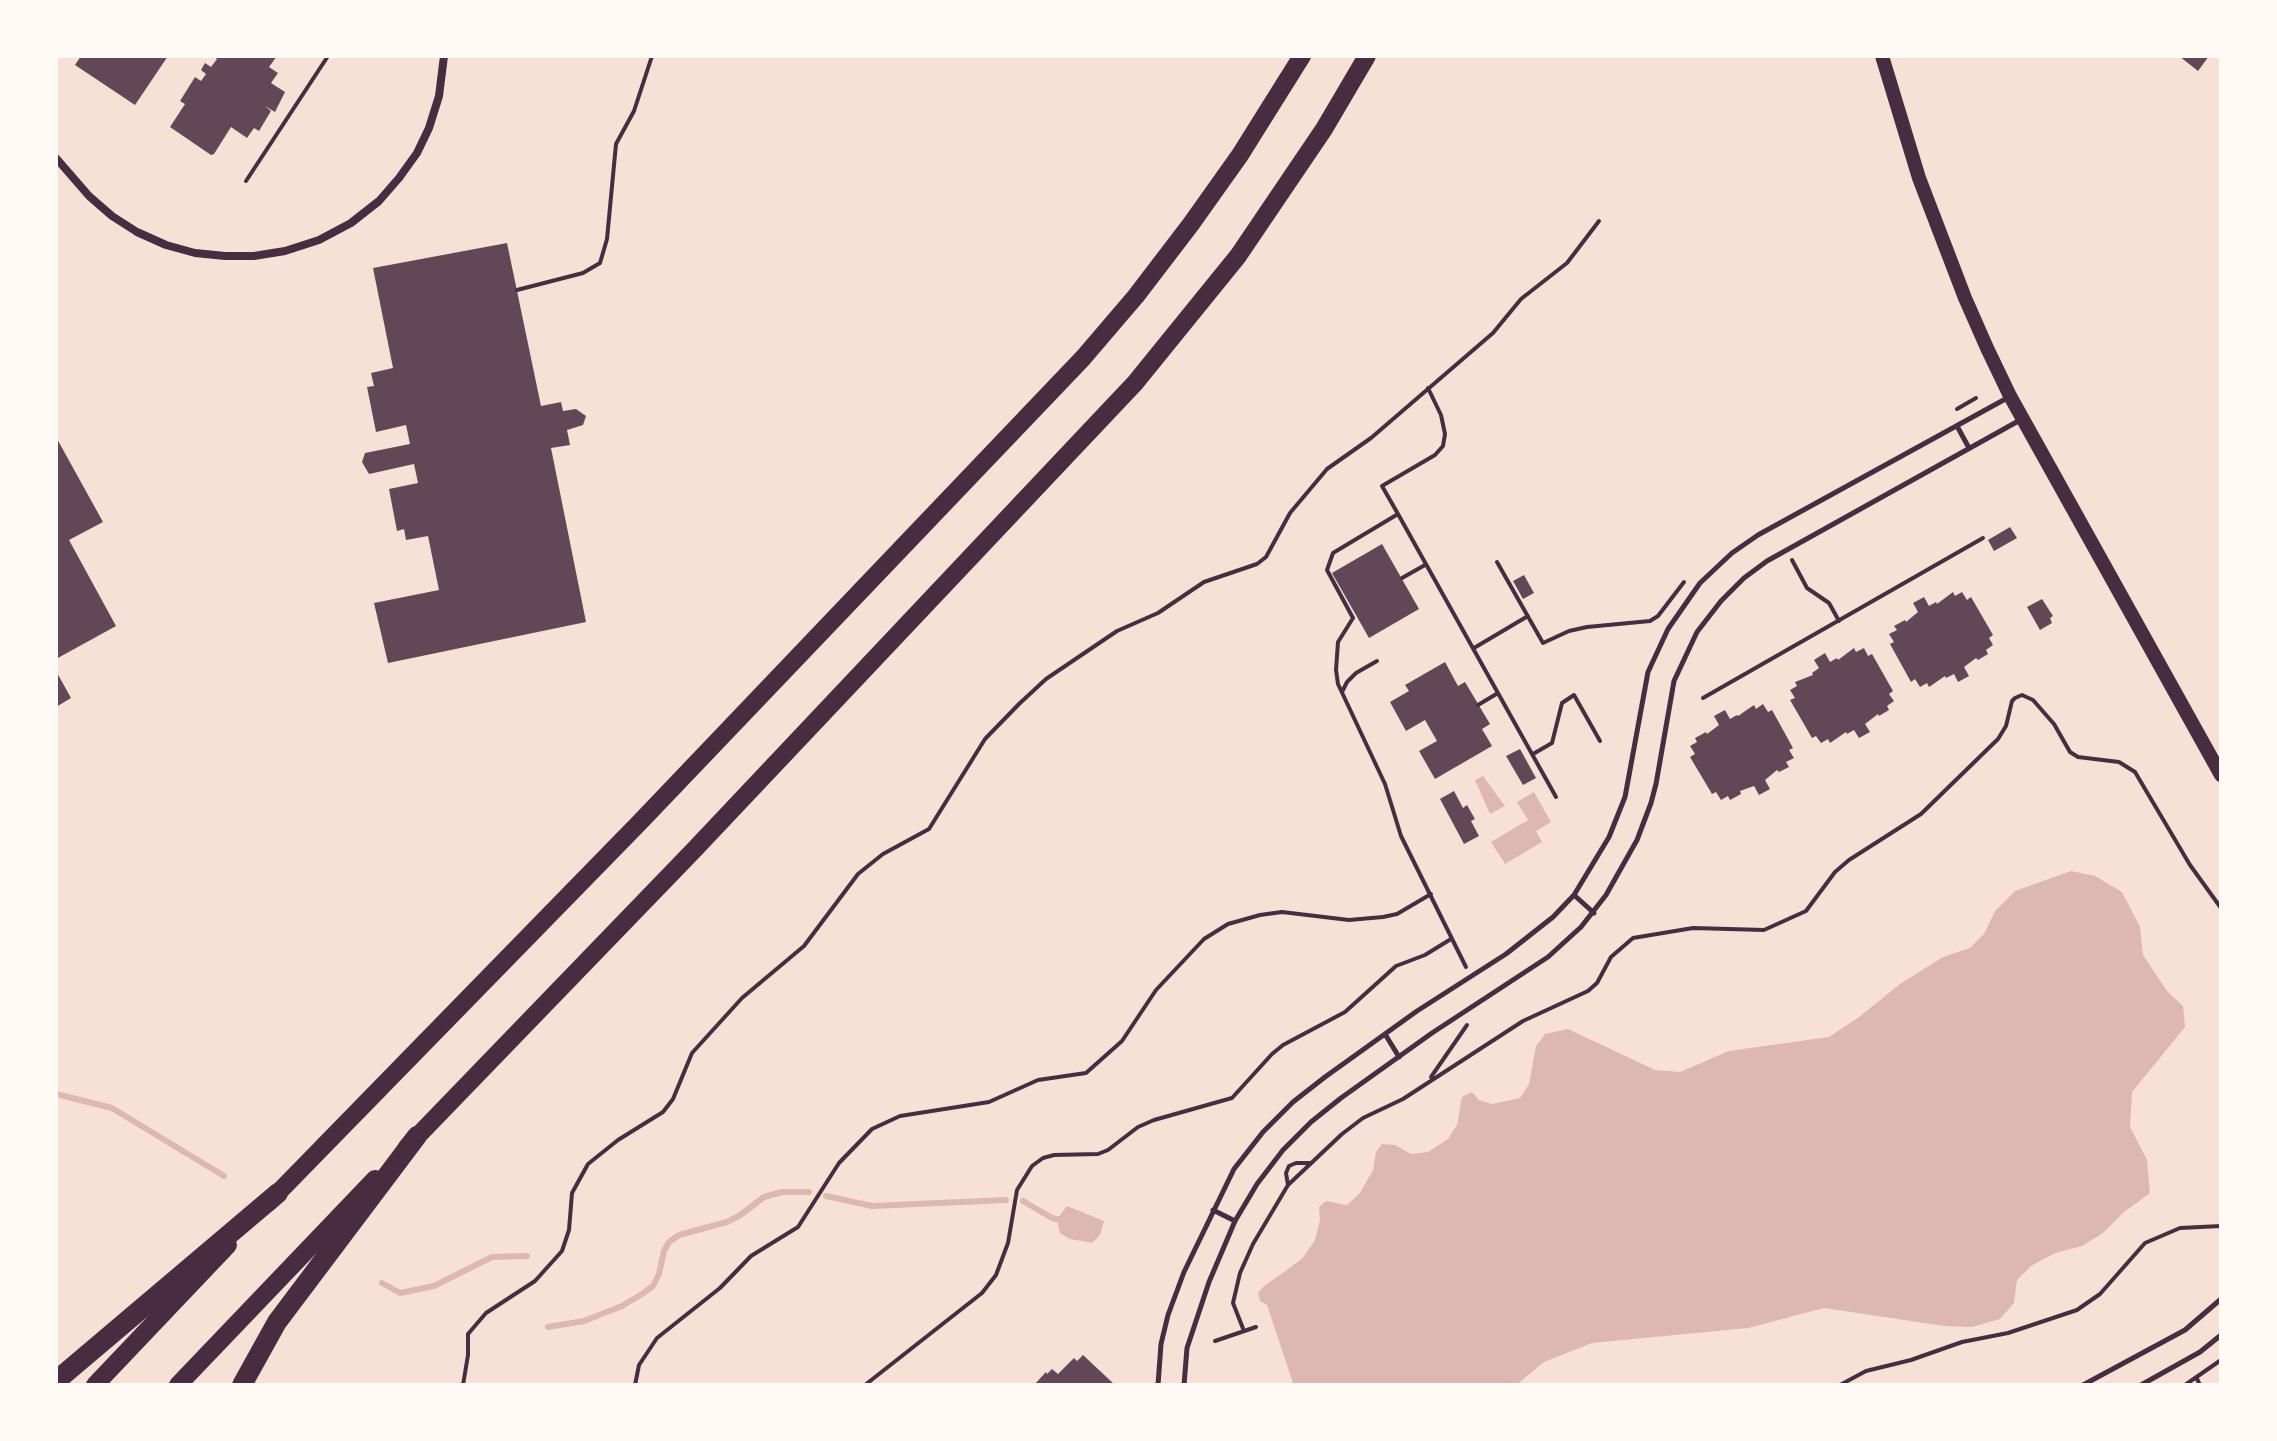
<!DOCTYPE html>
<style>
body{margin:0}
#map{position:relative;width:2277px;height:1441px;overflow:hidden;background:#f7e1d7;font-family:"PT Sans",sans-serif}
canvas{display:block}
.frame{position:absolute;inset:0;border:58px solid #fffaf5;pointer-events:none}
</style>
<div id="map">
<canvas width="2277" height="1441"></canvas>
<div class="frame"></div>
</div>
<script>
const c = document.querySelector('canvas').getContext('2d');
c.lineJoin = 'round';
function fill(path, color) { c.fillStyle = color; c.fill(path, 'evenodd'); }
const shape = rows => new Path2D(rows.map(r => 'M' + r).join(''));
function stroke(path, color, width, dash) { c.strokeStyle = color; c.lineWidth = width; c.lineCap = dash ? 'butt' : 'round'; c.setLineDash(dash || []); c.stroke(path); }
fill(shape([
 [1483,776,1505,806,1490,814,1475,780],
 [1534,792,1551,822,1536,831,1542,842,1505,864,1491,842,1528,820,1517,802],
 [2071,871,2095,876,2122,892,2140,927,2143,955,2167,991,2183,1006,2185,1027,2132,1092,2130,1127,2147,1160,2150,1193,2124,1212,2103,1233,2082,1246,2055,1253,2031,1266,2017,1280,2014,1303,2000,1319,1972,1327,1944,1326,1824,1308,1748,1328,1592,1343,1544,1362,1516,1385,1293,1383,1267,1305,1260,1301,1258,1293,1263,1287,1302,1259,1315,1240,1320,1220,1319,1207,1326,1201,1347,1205,1360,1193,1373,1170,1376,1152,1382,1144,1395,1145,1411,1154,1428,1152,1448,1139,1457,1125,1462,1097,1472,1092,1479,1100,1492,1104,1520,1098,1529,1084,1536,1046,1545,1034,1568,1029,1655,1070,1680,1072,1729,1051,1829,1037,1859,1017,1900,984,1943,957,1970,948,1984,934,1995,911,2015,891],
 [1067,1206,1104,1221,1100,1235,1092,1243,1070,1239,1060,1233,1057,1219]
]), '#dcb8b0');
stroke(shape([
 [56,1094,112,1108,224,1176],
 [826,1196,872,1206,1006,1200],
 [1023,1201,1052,1218,1065,1221],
 [382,1283,400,1293,434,1286,492,1257,527,1256],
 [548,1327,584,1321,622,1306,642,1294,653,1286,659,1274,664,1251,669,1242,679,1235,727,1222,739,1216,764,1197,782,1192,809,1192]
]), '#dcb8b0', 6);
fill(shape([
 [81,56,168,56,135,105,75,65],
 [213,56,277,56,269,67,278,73,271,83,285,92,275,112,265,106,271,111,259,131,254,128,247,138,231,127,214,154,211,155,170,127,185,104,180,101,195,77,201,81,206,74,201,70,205,63,211,67,217,59],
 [2179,56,2209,56,2198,71],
 [507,243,541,406,561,402,563,411,576,409,586,416,583,425,567,430,570,445,551,448,586,622,388,663,374,603,439,590,428,536,406,540,404,529,397,531,389,489,418,483,414,464,369,474,362,462,365,453,410,444,406,425,376,432,367,387,374,386,371,373,393,368,373,268],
 [56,437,103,522,69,540,116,626,56,659],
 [2010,527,2017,538,1994,551,1988,540],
 [1382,544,1419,609,1369,638,1332,573],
 [1524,575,1534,593,1523,599,1513,581],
 [1953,592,1955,596,1962,592,1967,600,1971,597,1993,635,1989,638,1993,645,1986,650,1988,654,1978,660,1976,658,1964,667,1969,676,1958,682,1954,674,1946,678,1945,676,1929,687,1927,683,1920,687,1915,679,1911,682,1890,644,1894,642,1889,634,1897,630,1894,626,1905,620,1906,622,1918,612,1913,603,1924,597,1929,606,1936,602,1937,604],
 [2042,599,2053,616,2050,618,2052,623,2040,630,2027,607],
 [1854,648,1856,652,1864,648,1868,656,1872,654,1893,691,1889,694,1894,701,1887,706,1889,710,1879,716,1878,714,1865,724,1870,732,1859,738,1854,730,1847,734,1846,732,1830,743,1828,739,1821,743,1816,736,1812,738,1790,700,1795,698,1790,690,1797,686,1795,682,1813,675,1812,673,1819,668,1814,660,1825,653,1830,662,1837,658,1838,660],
 [1445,662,1458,686,1465,682,1490,724,1482,729,1492,746,1435,779,1419,751,1437,741,1425,720,1406,731,1390,702,1409,691,1405,685],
 [56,671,71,698,56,707],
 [1763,704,1768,712,1772,710,1793,748,1789,750,1794,758,1786,762,1789,767,1779,772,1777,770,1765,780,1770,789,1759,795,1754,786,1740,791,1741,794,1730,800,1728,796,1721,800,1716,792,1712,794,1690,757,1695,754,1690,746,1697,742,1695,738,1706,732,1707,734,1719,725,1714,716,1725,710,1730,719,1737,715,1738,716,1754,705,1756,709],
 [1520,749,1536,778,1523,785,1506,756],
 [1454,791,1463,808,1467,805,1475,819,1471,821,1479,836,1464,844,1440,799],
 [1083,1355,1115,1385,1034,1385,1046,1372,1047,1374,1052,1369,1058,1374,1074,1358,1077,1361]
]), '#644757');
stroke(shape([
 [246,181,328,56],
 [517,290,583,273,600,263,607,239,616,144,634,111,652,56],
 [1428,388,1441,415,1445,434,1443,446,1435,455,1382,486,1398,514,1333,553,1327,570,1353,618,1338,642,1336,670,1338,684,1385,784,1401,836,1466,967],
 [1957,409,1976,398],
 [1398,514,1556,797],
 [1792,560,1807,588,1829,603,1839,621],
 [1497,562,1543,643,1569,631,1587,627,1650,621,1658,616,1684,582],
 [1402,578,1425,565],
 [1474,648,1528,616],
 [1342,692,1347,682,1356,673,1377,661],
 [1703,698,1983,538],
 [1478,705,1498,693],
 [1533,754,1552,743,1562,703,1574,695,1600,741],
 [1431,1077,1467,1025],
 [1288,1185,1286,1173,1289,1166,1296,1163,1310,1163],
 [1244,1331,1233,1303,1240,1273,1253,1244,1288,1185,1342,1134,1363,1118,1403,1099,1523,1021,1588,991,1597,983,1611,957,1633,938,1693,928,1764,930,1806,911,1835,872,1849,860,1921,814,1998,739,2006,726,2012,701,2015,698,2022,695,2033,700,2054,724,2070,752,2078,757,2119,762,2135,772,2190,865,2221,908],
 [1215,1341,1256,1327],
 [2196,1377,2200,1385],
 [463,1385,468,1355,468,1334,486,1313,535,1281,562,1251,569,1230,572,1193,588,1164,618,1140,663,1112,673,1099,692,1053,742,998,804,946,858,874,883,854,929,829,985,739,1019,704,1046,679,1117,631,1158,613,1204,582,1257,564,1266,557,1290,513,1327,469,1371,438,1493,333,1521,299,1567,263,1599,221],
 [635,1385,639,1365,657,1338,720,1288,751,1256,798,1227,839,1163,872,1129,900,1116,989,1102,1038,1080,1086,1073,1122,1041,1156,990,1204,939,1228,924,1260,915,1282,912,1349,920,1383,917,1397,914,1431,894],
 [865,1385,982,1293,996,1275,1008,1243,1017,1190,1032,1166,1043,1158,1054,1155,1098,1154,1108,1150,1138,1127,1154,1120,1232,1098,1272,1054,1283,1045,1345,1012,1396,966,1425,955,1451,939],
 [1840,1385,1866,1371,1911,1360,1962,1342,2008,1333,2077,1310,2100,1294,2145,1243,2180,1228,2221,1226],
 [2185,1385,2221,1360]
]), '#4a2c40', 4);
stroke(shape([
 [1957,426,1969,448],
 [1574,895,1594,913],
 [1385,1034,1399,1057],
 [1213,1210,1235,1221],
 [1158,1385,1161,1344,1168,1315,1184,1272,1234,1169,1263,1132,1293,1102,1325,1077,1417,1011,1506,954,1553,917,1574,895,1609,837,1625,797,1648,672,1668,629,1700,583,1732,553,1758,535,2009,397],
 [1184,1385,1187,1348,1209,1282,1235,1221,1257,1184,1283,1150,1311,1122,1341,1098,1432,1033,1548,957,1581,927,1606,895,1637,840,1651,803,1656,784,1674,681,1697,632,1721,601,1744,578,1767,561,2022,419],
 [2083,1385,2185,1330,2221,1299],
 [2141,1385,2200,1352,2221,1335]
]), '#4a2c40', 5);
stroke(shape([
 [56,158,89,196,112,216,137,232,166,245,195,253,225,256,254,256,285,251,319,240,351,223,379,201,399,178,417,153,429,128,439,96,444,56]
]), '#4a2c40', 8);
stroke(shape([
 [1882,56,1919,178,1965,298,1987,348,2010,396,2221,775]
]), '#4a2c40', 14);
stroke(shape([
 [407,1147,693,851,1135,383,1238,256,1324,129,1367,56],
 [268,1203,641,821,1083,358,1136,296,1191,224,1240,155,1302,56],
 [95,1385,228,1245],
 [178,1385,375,1179]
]), '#4a2c40', 18);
stroke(shape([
 [56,1381,278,1193],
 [242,1385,277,1322,417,1136]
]), '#4a2c40', 20);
</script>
